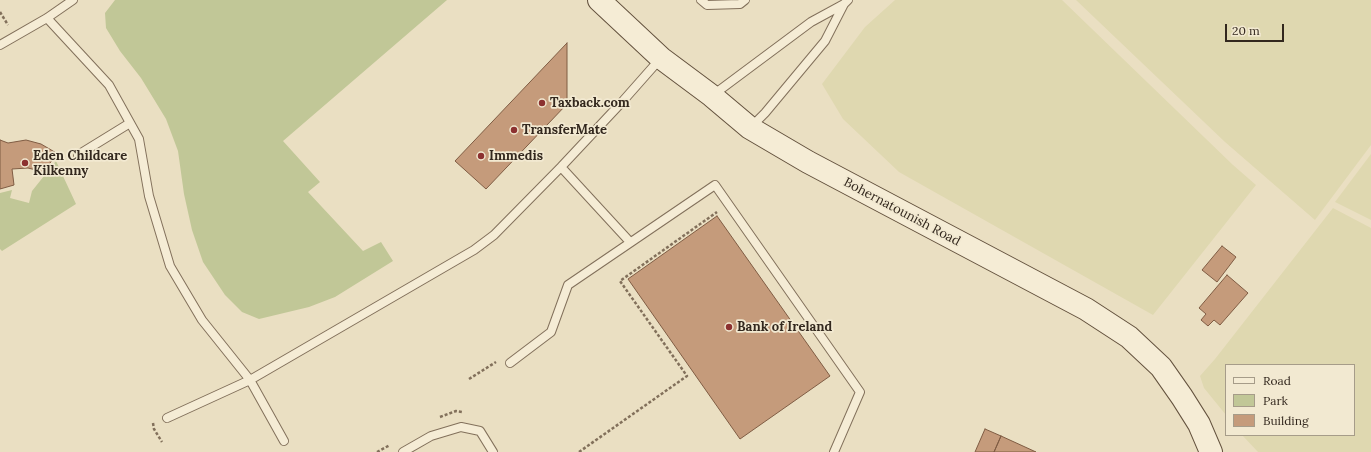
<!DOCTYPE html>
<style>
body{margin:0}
#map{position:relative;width:1371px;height:452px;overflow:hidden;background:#eadfc2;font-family:Lora,serif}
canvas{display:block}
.legend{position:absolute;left:1225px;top:364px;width:130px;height:72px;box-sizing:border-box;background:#f2e9d1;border:1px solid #a69c89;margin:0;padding:5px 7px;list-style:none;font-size:12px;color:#33281e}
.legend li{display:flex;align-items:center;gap:8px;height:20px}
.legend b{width:20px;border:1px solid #a69c89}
.scale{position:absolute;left:1225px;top:24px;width:59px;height:18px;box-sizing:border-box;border:2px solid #33281e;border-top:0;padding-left:5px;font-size:12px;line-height:14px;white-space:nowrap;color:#33281e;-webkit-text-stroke:3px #f2e9d1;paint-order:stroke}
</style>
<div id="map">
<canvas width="1371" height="452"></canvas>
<ul class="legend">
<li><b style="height:5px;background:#f5ecd5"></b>Road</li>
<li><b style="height:11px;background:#c1c797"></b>Park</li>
<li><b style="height:11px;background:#c59b7b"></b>Building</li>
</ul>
<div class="scale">20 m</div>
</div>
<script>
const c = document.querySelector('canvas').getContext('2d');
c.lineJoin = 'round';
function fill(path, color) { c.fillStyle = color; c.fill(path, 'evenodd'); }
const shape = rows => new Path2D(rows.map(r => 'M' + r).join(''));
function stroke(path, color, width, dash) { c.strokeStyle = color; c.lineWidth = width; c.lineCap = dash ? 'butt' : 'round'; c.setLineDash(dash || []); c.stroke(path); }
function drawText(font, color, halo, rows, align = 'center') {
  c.font = font + ' Lora,serif'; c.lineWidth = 3.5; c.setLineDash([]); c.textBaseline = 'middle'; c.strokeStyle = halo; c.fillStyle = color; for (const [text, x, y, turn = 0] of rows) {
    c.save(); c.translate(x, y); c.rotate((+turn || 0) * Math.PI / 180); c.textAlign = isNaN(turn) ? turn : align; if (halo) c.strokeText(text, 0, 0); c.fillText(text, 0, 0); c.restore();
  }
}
fill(shape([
 [895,0,1062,0,1233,165,1256,185,1153,315,899,172,843,119,822,84,865,27],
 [1076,0,1371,0,1371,145,1315,220,1225,142],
 [1371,154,1371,220,1335,202],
 [1333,208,1371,228,1371,452,1258,452,1242,435,1354,435,1354,365,1226,365,1226,415,1204,388,1200,376,1215,359]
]), '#dfd8b0');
fill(shape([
 [115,0,447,0,283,141,320,182,308,192,363,251,381,242,393,261,335,297,309,307,259,319,242,312,225,295,203,262,192,230,184,194,178,151,166,119,141,78,120,51,106,28,105,13],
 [56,161,76,204,2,251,0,249,0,193,12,190,10,198,29,203,32,191]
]), '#c1c797');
const building = shape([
 [567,43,567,104,486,189,455,161,567,43],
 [0,140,8,143,26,140,41,144,58,154,41,173,36,170,28,168,12,169,14,185,0,189,0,140],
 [717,216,830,376,740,439,628,279,717,216],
 [1222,246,1236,257,1217,282,1202,270,1222,246],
 [1227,275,1248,293,1220,325,1214,320,1208,326,1201,320,1206,314,1199,308,1227,275],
 [985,429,1001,436,994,452,975,452,985,429],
 [1001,436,1036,452,994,452,1001,436]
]);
fill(building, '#c59b7b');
stroke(building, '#7f5c43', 1);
const lane = shape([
 [701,0,707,5,740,4,745,0],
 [47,18,109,85,139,139,149,196,170,266,202,320,250,380,284,441],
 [0,45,47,18,73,0],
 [713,95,811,22,844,4,848,0],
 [751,127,765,113,825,41,844,4],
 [78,155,130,123],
 [561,167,630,242],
 [510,363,551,332,568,285,715,185,860,392,834,452],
 [167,418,250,380,474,250,494,235,561,167,622,102,660,59],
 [403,452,431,436,461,427,480,431,493,452]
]);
const secondary = shape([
 [599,0,661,58,712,96,750,128,808,162,1086,309,1129,337,1161,367,1182,397,1199,424,1211,452]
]);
stroke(lane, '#82705b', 10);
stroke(secondary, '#64523e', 24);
stroke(shape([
 [0,12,8,25],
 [469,379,496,362],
 [440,417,456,411,462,412],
 [153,423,154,429,162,442],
 [377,452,390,445],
 [579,452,687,376,620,281,717,212]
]), '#82705b', 2.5, [3, 2]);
stroke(lane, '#f5ecd5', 8);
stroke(secondary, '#f5ecd5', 22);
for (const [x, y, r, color] of [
 [542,103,4,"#8c3130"],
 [514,130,4,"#8c3130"],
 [481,156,4,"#8c3130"],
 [25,163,4,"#8c3130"],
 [729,327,4,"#8c3130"]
]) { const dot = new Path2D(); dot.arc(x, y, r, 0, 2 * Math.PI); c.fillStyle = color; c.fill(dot); stroke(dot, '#f2e9d1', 1.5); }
drawText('bold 13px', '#33281e', '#f2e9d1', [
 ["Taxback.com",550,103],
 ["TransferMate",522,130],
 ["Eden Childcare",33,156],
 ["Kilkenny",33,171],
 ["Immedis",489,156],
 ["Bank of Ireland",737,327]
], 'left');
drawText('13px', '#33281e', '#f2e9d1', [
 ["Bohernatounish Road",902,212,28]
]);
</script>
